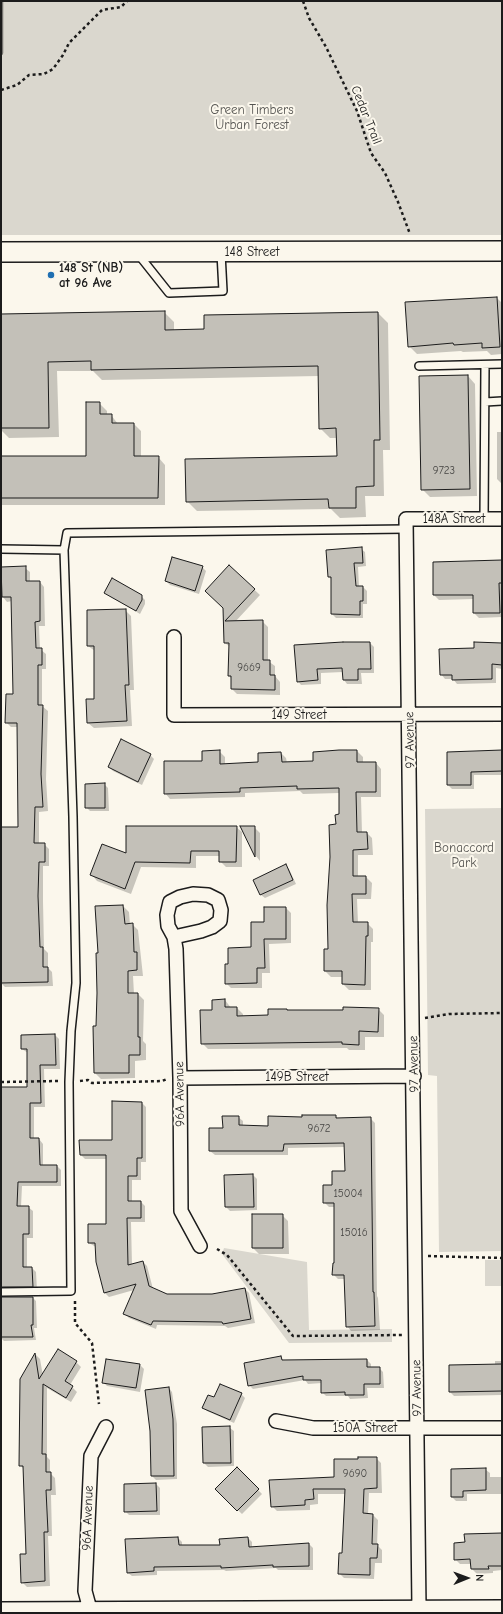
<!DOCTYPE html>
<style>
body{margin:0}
#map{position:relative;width:503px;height:1614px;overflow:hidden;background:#fbf7ec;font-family:"Comic Neue",sans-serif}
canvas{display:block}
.frame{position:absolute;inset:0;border:2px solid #1c1c1c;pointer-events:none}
.north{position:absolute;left:447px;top:1558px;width:40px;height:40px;-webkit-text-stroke:3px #fbf7ec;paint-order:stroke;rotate:89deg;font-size:11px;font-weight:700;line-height:16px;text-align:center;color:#1c1c1c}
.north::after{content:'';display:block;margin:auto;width:14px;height:18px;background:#1c1c1c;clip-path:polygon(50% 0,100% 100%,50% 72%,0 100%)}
</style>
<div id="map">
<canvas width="503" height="1614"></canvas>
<div class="frame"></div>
<div class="north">N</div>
</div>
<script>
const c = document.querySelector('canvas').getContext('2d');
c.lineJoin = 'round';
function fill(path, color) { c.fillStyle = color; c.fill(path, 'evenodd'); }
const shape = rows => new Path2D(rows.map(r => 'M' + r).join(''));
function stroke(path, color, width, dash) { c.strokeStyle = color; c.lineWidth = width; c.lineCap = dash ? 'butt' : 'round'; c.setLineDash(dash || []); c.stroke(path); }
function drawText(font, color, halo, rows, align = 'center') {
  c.font = font + ' "Comic Neue",sans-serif'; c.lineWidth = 4; c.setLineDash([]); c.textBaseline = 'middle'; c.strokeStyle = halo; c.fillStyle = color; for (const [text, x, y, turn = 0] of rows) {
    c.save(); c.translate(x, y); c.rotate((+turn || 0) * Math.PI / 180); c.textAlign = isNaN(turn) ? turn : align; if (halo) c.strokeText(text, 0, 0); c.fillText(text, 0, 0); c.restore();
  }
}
fill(shape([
 [1,1,502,1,502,235,1,235],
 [502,808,502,1251,439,1252,437,1076,428,1075,425,809],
 [224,1248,307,1262,309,1330,392,1329,392,1342,289,1343,222,1254],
 [485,1260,502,1260,502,1286,485,1286]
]), '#dad7ce');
fill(shape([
 [497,298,502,303,502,354,491,355,487,351,463,352,461,351,417,354,409,346],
 [164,312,174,322,174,331,205,330,378,313,388,323,390,450,383,450,384,496,365,496,366,517,340,518,331,509,197,511,187,501,338,457,337,438,330,438,320,428,319,376,102,380,93,371,57,371,59,437,9,438,1,430,1,315],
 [468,376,475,384,477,496,430,497,422,489],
 [99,403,107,411,107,415,111,415,118,424,134,424,141,431,141,457,158,457,165,465,165,505,1,505,1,457,87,457],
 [497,432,502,432,502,484,497,479],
 [361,549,365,552,366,566,358,567,359,587,363,587,367,591,367,604,363,604,363,618,336,618,332,614,332,580,329,577],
 [502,562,502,617,479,618,474,613,474,599,439,600,434,595],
 [229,566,260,595,235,622,262,621,268,627,268,661,275,666,275,676,280,682,280,695,237,694,232,689,232,679,229,676,230,647,225,643,224,608],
 [202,567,206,571,199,594,170,585,166,581],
 [25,568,30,572,30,582,40,582,44,587,45,626,39,626,40,649,46,654,46,669,42,669,42,706,48,711,46,779,48,811,39,812,39,844,44,844,49,849,49,866,43,866,43,901,44,949,48,953,48,968,52,972,53,986,5,987,1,983,19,828,18,727,11,727,6,722,14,695,12,601,7,602,3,597],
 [105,593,141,596,145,600,145,604,140,614],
 [125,610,131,616,134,690,130,690,132,726,94,728,88,723,95,700,95,651,88,646],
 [370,643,374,647,374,673,361,673,362,684,347,684,344,680,343,672,321,673,321,684,301,685,298,681,295,646],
 [502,643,502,669,496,668,496,683,457,684,453,679,445,679,441,674,475,649],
 [219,751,225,757,225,765,259,763,281,753,286,758,287,763,314,762,314,753,357,751,363,757,363,763,376,763,381,769,381,797,361,797,362,833,367,833,372,838,373,855,358,855,358,877,366,877,372,883,371,899,357,899,358,923,367,923,373,929,373,942,371,942,371,990,349,990,343,984,343,977,331,977,325,971,325,950,329,950,337,825,340,815,340,793,303,794,300,791,245,793,245,797,170,799,165,793],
 [502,751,502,775,474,775,474,789,452,789,448,785],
 [150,755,154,759,142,785,113,771,109,767],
 [104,784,108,788,109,811,90,811,86,807],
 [236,827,242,832,242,867,226,867,220,861,220,856,196,856,196,868,141,867,131,894,97,881,92,875,127,855],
 [241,827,254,827,260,833,260,861,256,856],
 [285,865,289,869,296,884,265,898,261,895],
 [123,906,129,912,130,925,132,924,138,930,143,976,133,976,134,994,138,994,144,1000,143,1041,146,1044,146,1060,135,1061,135,1078,101,1079,95,1073,100,954],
 [286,908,291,913,291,943,269,944,270,973,262,973,262,988,231,988,226,983,229,965,252,948,265,922],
 [225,1000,231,1008,237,1008,243,1014,243,1017,269,1016,288,1011,378,1009,384,1015,384,1037,365,1037,365,1050,349,1050,347,1048,208,1049,202,1043,213,1011],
 [22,1035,55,1035,59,1039,60,1069,44,1069,45,1107,34,1107,34,1139,39,1139,43,1144,43,1166,57,1166,61,1170,61,1186,22,1186,21,1207,28,1207,33,1211,33,1238,27,1238,27,1268,32,1268,36,1272,37,1291,6,1291,1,1287,1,1124,28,1088,28,1053,22,1049],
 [141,1102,146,1107,146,1162,141,1162,141,1180,132,1180,132,1202,141,1202,145,1206,145,1222,131,1222,132,1265,143,1262,147,1266,153,1289,167,1295,212,1295,245,1289,249,1293,255,1323,228,1328,225,1326,157,1325,156,1329,129,1318,125,1314,134,1290,109,1297,104,1292,96,1247,89,1243,89,1225,107,1225,107,1159,85,1159,81,1155,113,1141],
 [335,1116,339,1119,370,1118,375,1123,377,1296,378,1298,380,1330,351,1331,347,1326,345,1279,338,1279,333,1274,335,1264,335,1207,329,1207,324,1202,346,1172,345,1147,288,1148,288,1155,215,1155,210,1151,224,1129,238,1117,243,1121,243,1127,269,1127,303,1118],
 [253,1175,257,1179,257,1210,230,1211,226,1207,225,1176],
 [253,1215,282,1215,288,1221,289,1254,259,1254,253,1248],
 [33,1298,36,1301,37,1328,34,1328,36,1340,4,1341,1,1338,1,1306],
 [36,1355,40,1359,43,1376,76,1362,81,1367,70,1385,77,1392,71,1402,47,1388,47,1457,50,1460,50,1473,55,1478,56,1495,51,1495,52,1536,48,1536,50,1586,27,1587,22,1582,28,1555,25,1470,20,1465,21,1379],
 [281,1358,284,1361,367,1360,371,1364,371,1368,379,1368,383,1372,384,1388,367,1388,368,1398,350,1399,348,1396,326,1396,322,1392,322,1383,308,1384,305,1380,253,1389,249,1385],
 [495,1361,502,1361,502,1395,454,1396,450,1392,495,1365],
 [140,1365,144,1369,140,1392,107,1386,103,1382],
 [169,1388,172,1392,177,1424,177,1479,156,1480,152,1476,151,1431],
 [241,1394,245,1398,234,1423,207,1411,203,1407,215,1399],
 [203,1428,230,1428,234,1431,234,1466,208,1467,204,1463],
 [376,1458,381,1463,382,1493,369,1493,368,1515,373,1515,378,1520,377,1545,382,1550,382,1563,375,1563,374,1579,344,1578,339,1573,343,1554,346,1494,318,1494,318,1504,310,1505,310,1510,277,1511,272,1506,335,1478,335,1460],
 [237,1468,262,1494,242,1514,216,1489],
 [486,1470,490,1473,490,1477,502,1477,502,1494,467,1494,467,1501,456,1501,452,1497],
 [156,1484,160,1488,160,1515,129,1515,125,1511],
 [502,1534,502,1570,493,1571,493,1573,477,1574,472,1569,472,1564,460,1564,455,1559,466,1543],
 [178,1538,182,1542,182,1546,221,1546,248,1538,252,1542,252,1547,309,1544,313,1548,313,1570,278,1570,276,1568,226,1571,224,1570,157,1571,157,1575,132,1576,128,1573]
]), '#0003');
stroke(shape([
 [1,1,1,53]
]), '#74726e', 4.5);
const building = shape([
 [497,297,500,347,482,348,482,343,454,345,453,343,408,347,405,302,497,297],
 [165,311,165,330,204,329,204,315,378,312,380,440,374,440,374,486,356,487,356,508,329,508,328,499,186,502,185,459,337,456,336,428,319,429,318,366,91,370,91,361,48,362,49,428,1,428,1,314,165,311],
 [468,375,470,489,421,490,419,376,468,375],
 [86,402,100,402,100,414,112,414,112,423,134,423,134,456,159,456,158,498,1,498,1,456,86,456,86,402],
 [362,547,363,563,354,563,356,586,363,586,363,601,360,601,360,615,331,614,331,577,328,577,326,550,362,547],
 [172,557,203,566,195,591,165,581,172,557],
 [502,560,502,583,499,583,500,613,473,613,473,595,433,595,433,562,502,560],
 [229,565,255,589,225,621,263,620,263,660,270,660,270,675,275,675,275,690,231,689,231,676,228,676,229,643,224,643,223,608,205,591,229,565],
 [26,566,26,581,40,581,40,621,35,622,36,648,42,648,42,665,38,665,38,705,43,705,41,774,43,807,35,807,34,843,45,843,45,862,39,862,38,896,40,947,43,947,43,967,48,967,48,982,1,983,1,827,18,827,17,723,5,723,6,694,13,694,11,597,2,597,1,567,26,566],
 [112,578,142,595,142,600,136,611,104,593,112,578],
 [126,609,129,685,125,685,127,721,87,723,86,699,94,699,94,646,87,646,87,610,126,609],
 [343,642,370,642,371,669,358,669,358,680,343,680,342,668,317,669,318,680,297,682,294,645,343,642],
 [474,642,502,643,502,665,492,664,492,679,452,680,452,675,440,675,439,649,474,648,474,642],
 [121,739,151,754,138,782,108,767,121,739],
 [220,750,220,764,258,762,258,753,281,752,282,762,313,761,313,752,339,750,357,750,357,762,376,762,376,792,356,792,357,832,367,832,368,849,353,850,353,876,366,876,366,894,352,894,353,922,368,922,368,936,366,936,365,985,342,984,342,971,324,971,324,949,328,949,327,905,330,857,329,825,336,824,335,815,339,814,339,788,297,789,297,786,240,788,240,792,164,794,164,761,202,761,202,751,220,750],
 [502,750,502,771,471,772,471,785,447,785,447,752,502,750],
 [105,783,105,808,85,808,85,784,105,783],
 [126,826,237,826,236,862,219,862,219,851,191,851,190,863,135,862,125,889,90,875,102,844,126,853,126,826],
 [240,826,255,826,255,857,240,826],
 [286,864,293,880,260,895,253,880,286,864],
 [123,905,125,924,133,923,134,952,137,952,137,970,128,971,128,993,138,993,138,1037,140,1037,140,1055,129,1055,129,1073,94,1073,93,1026,96,1026,97,993,96,953,98,953,95,906,123,905],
 [264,907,286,907,286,939,264,939,265,968,257,968,257,983,225,984,225,964,228,964,228,948,251,947,251,922,264,922,264,907],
 [225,999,225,1007,237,1007,237,1016,268,1015,268,1009,287,1009,287,1010,343,1010,343,1007,379,1008,378,1032,359,1031,359,1045,342,1044,342,1042,201,1044,200,1010,212,1010,212,1000,225,999],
 [55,1034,56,1065,40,1065,41,1103,30,1103,30,1138,39,1138,40,1165,57,1165,57,1182,18,1182,17,1206,29,1206,29,1234,23,1234,23,1267,32,1267,33,1287,1,1287,1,1087,27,1087,27,1049,21,1049,21,1035,55,1034],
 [112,1101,142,1102,142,1158,137,1158,137,1176,128,1176,128,1201,141,1201,141,1218,127,1218,128,1265,143,1261,149,1286,167,1294,212,1294,245,1288,251,1319,223,1324,222,1322,153,1321,151,1325,123,1314,136,1284,104,1293,96,1262,95,1243,88,1243,88,1224,106,1224,106,1155,80,1155,79,1140,112,1140,112,1101],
 [302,1115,336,1115,336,1118,371,1117,373,1292,374,1292,375,1326,346,1327,344,1275,332,1275,333,1263,334,1263,334,1203,323,1203,323,1185,332,1185,332,1171,345,1171,344,1143,284,1144,283,1151,209,1151,209,1128,223,1128,222,1116,239,1116,239,1125,268,1126,268,1116,302,1117,302,1115],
 [253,1174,254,1207,225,1207,224,1175,253,1174],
 [252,1214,283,1214,283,1248,252,1248,252,1214],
 [1,1297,33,1297,33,1325,31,1325,33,1337,1,1337,1,1297],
 [58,1349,77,1361,65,1381,73,1386,66,1398,43,1384,42,1454,46,1454,46,1472,51,1472,51,1490,46,1490,48,1532,44,1532,45,1581,21,1583,20,1554,26,1554,23,1466,19,1466,20,1379,35,1353,39,1379,58,1349],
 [281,1356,282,1360,367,1359,367,1367,380,1367,380,1384,364,1384,364,1395,345,1395,345,1392,321,1393,321,1380,303,1380,303,1376,248,1386,244,1363,281,1356],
 [106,1359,140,1364,136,1388,102,1383,106,1359],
 [502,1364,502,1391,449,1392,449,1365,502,1364],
 [220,1384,242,1393,230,1420,202,1408,208,1395,214,1397,220,1384],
 [169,1387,173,1419,174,1476,151,1476,150,1431,145,1390,169,1387],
 [230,1426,231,1463,203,1463,202,1427,230,1426],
 [358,1457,377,1457,377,1488,364,1489,363,1513,373,1514,372,1544,378,1544,377,1558,370,1558,370,1575,338,1574,339,1553,342,1553,345,1489,313,1489,314,1499,305,1500,305,1505,271,1507,269,1480,334,1477,334,1459,358,1459,358,1457],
 [237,1467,259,1489,237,1511,215,1489,237,1467],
 [486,1468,486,1490,463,1491,463,1497,451,1497,451,1469,486,1468],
 [156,1483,157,1511,124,1512,124,1484,156,1483],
 [502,1533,502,1566,488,1566,489,1569,471,1569,470,1559,454,1560,454,1543,465,1542,464,1534,502,1533],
 [178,1537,179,1545,220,1545,219,1539,248,1537,249,1547,309,1543,309,1566,273,1567,273,1565,221,1568,221,1566,154,1567,154,1571,127,1573,125,1539,178,1537]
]);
fill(building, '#c3c0b8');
stroke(building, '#1c1c1c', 1);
const service = shape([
 [138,254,169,293,223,291,221,253],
 [419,366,502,364],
 [485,402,502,401],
 [484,520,485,365],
 [1,549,64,550,73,817,76,983,71,1031,69,1082,71,1291,1,1292],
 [64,550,67,533,407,529]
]);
const minor = shape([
 [174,637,174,715,502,714],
 [174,937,201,931,212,927,220,921,221,910,218,900,208,895,193,894,180,897,170,902,167,915,168,926,174,937,176,949,180,1078,181,1211,200,1246],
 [180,1078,414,1076],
 [276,1421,313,1428,502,1428],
 [419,1608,406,519,502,519],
 [1,1609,502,1607],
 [91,1613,85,1591,91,1456,106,1427]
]);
const secondary = shape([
 [1,252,502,251]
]);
stroke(service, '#1c1c1c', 10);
stroke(minor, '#1c1c1c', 16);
stroke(secondary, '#1c1c1c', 22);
stroke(shape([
 [303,1,309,18,326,47,357,111,371,153,385,173,398,202,410,234],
 [1,90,17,85,29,75,44,74,53,69,63,55,69,43,102,10,121,7,127,1],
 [425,1018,449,1014,502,1013],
 [80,1081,88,1080,92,1083,162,1081,167,1079],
 [1,1082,58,1081],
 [217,1249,227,1255,293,1336,402,1335],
 [428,1256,502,1258],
 [75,1301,75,1323,92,1343,99,1404]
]), '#1c1c1c', 2.5, [3, 3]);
stroke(service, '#fbf7ec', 7);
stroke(minor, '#fbf7ec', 13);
stroke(secondary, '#fbf7ec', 19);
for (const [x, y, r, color] of [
 [51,275,4,"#1f6fb2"]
]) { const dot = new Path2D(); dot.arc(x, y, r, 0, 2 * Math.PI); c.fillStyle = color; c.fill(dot); stroke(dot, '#fbf7ec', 1.5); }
drawText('11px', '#464543', null, [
 ["9723",444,471],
 ["9669",249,668],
 ["9672",319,1129],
 ["15004",348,1194],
 ["15016",354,1233],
 ["9690",355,1474]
]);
drawText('13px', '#555451', '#fbf7ec', [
 ["Green Timbers",252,110],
 ["Urban Forest",252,125],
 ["Bonaccord",464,848],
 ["Park",464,863]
]);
drawText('13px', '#1c1c1c', '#fbf7ec', [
 ["Cedar Trail",366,115,68],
 ["148 Street",252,252],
 ["148A Street",454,519],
 ["149 Street",299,715],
 ["97 Avenue",410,740,-91],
 ["97 Avenue",414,1064,-91],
 ["149B Street",297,1077],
 ["96A Avenue",180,1094,-91],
 ["97 Avenue",417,1388,-91],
 ["150A Street",365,1428],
 ["96A Avenue",88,1518,-88]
]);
drawText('bold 13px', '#1c1c1c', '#fbf7ec', [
 ["148 St (NB)",59,268],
 ["at 96 Ave",59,283]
], 'left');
</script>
